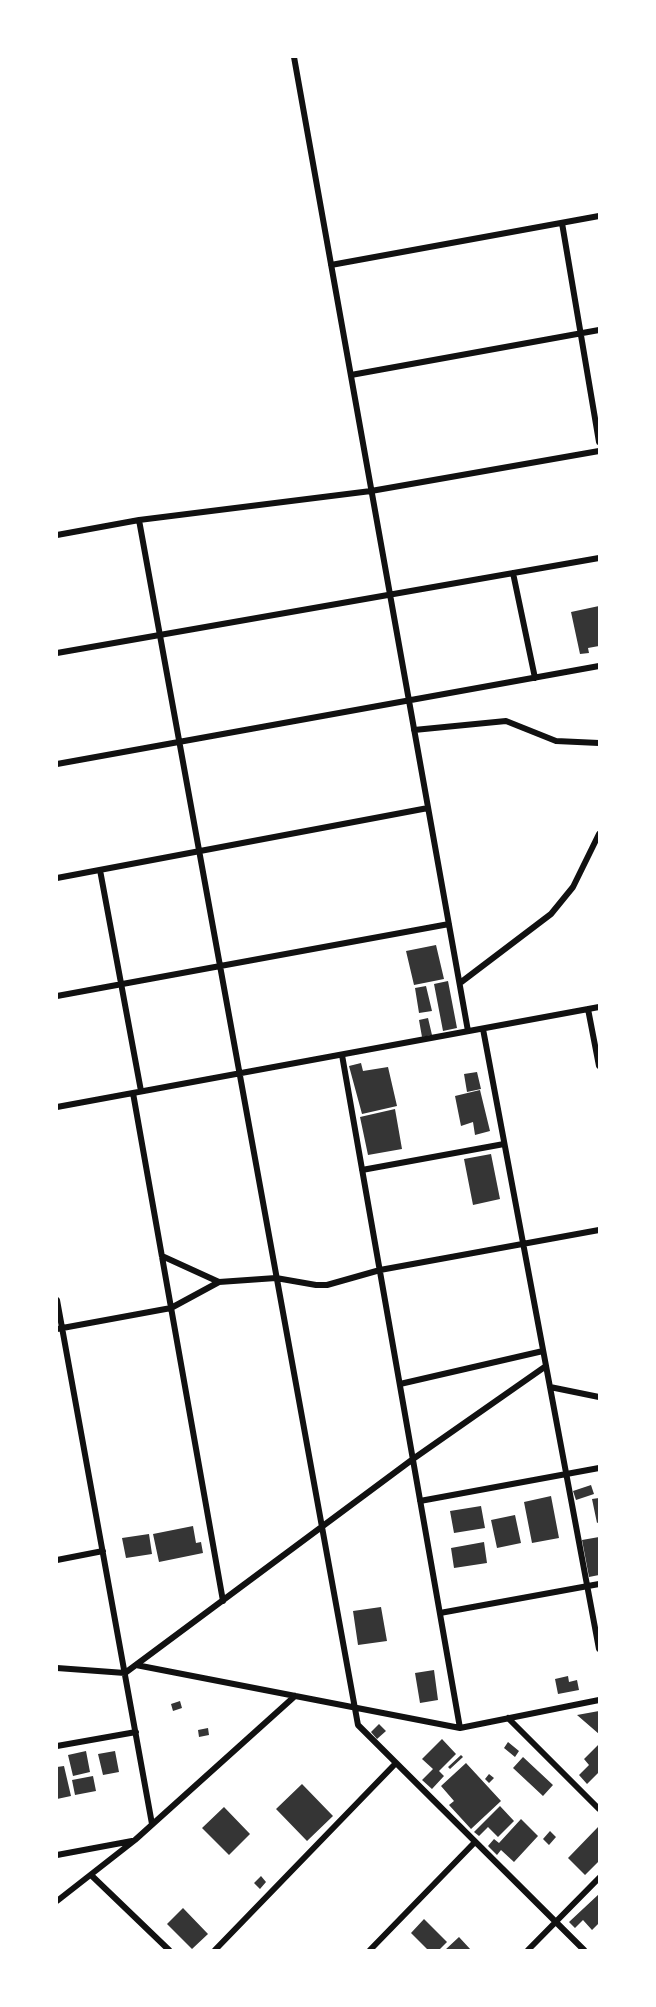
<!DOCTYPE html>
<style>
body{margin:0}
#map{position:relative;width:656px;height:2007px;overflow:hidden;background:#fff;font-family:Inter,sans-serif}
canvas{display:block}
.frame{position:absolute;inset:0;border:58px solid #fff;pointer-events:none}
</style>
<div id="map">
<canvas width="656" height="2007"></canvas>
<div class="frame"></div>
</div>
<script>
const c = document.querySelector('canvas').getContext('2d');
c.lineJoin = 'round';
function fill(path, color) { c.fillStyle = color; c.fill(path, 'evenodd'); }
const shape = rows => new Path2D(rows.map(r => 'M' + r).join(''));
function stroke(path, color, width, dash) { c.strokeStyle = color; c.lineWidth = width; c.lineCap = dash ? 'butt' : 'round'; c.setLineDash(dash || []); c.stroke(path); }
fill(shape([
 [599,606,599,646,588,648,589,653,580,654,571,612],
 [436,945,444,979,414,985,406,951],
 [448,981,457,1028,443,1031,434,984],
 [426,986,432,1011,419,1013,415,988],
 [428,1018,432,1035,422,1037,419,1020],
 [361,1063,363,1071,388,1067,397,1106,362,1114,349,1066],
 [477,1072,481,1089,467,1092,464,1074],
 [480,1090,490,1131,475,1135,473,1122,461,1126,455,1096],
 [395,1109,402,1149,368,1155,360,1117],
 [491,1154,500,1199,473,1205,464,1159],
 [591,1485,594,1494,576,1500,573,1491],
 [551,1496,559,1538,532,1543,524,1502],
 [599,1498,599,1522,597,1523,592,1499],
 [481,1506,485,1528,454,1533,450,1511],
 [515,1515,521,1543,497,1548,491,1520],
 [193,1526,196,1543,201,1542,203,1553,159,1562,153,1534],
 [149,1534,152,1554,126,1558,122,1538],
 [599,1537,599,1575,589,1577,582,1540],
 [484,1542,487,1563,454,1568,451,1548],
 [381,1607,387,1641,358,1645,353,1611],
 [434,1670,438,1700,420,1703,415,1673],
 [568,1676,569,1682,577,1680,579,1690,558,1694,555,1679],
 [180,1701,182,1708,173,1711,171,1704],
 [599,1711,599,1734,577,1715],
 [379,1724,386,1731,377,1739,371,1732],
 [208,1728,209,1735,199,1737,198,1730],
 [442,1739,456,1754,439,1771,444,1776,432,1789,422,1780,433,1769,422,1759],
 [508,1742,519,1751,515,1757,504,1748],
 [599,1744,599,1772,587,1784,579,1775,589,1765,584,1759],
 [86,1751,90,1772,73,1776,68,1755],
 [115,1751,119,1772,103,1775,98,1754],
 [461,1755,463,1757,450,1769,448,1767],
 [523,1757,553,1785,543,1796,513,1768],
 [466,1763,501,1801,471,1829,449,1805,454,1801,441,1786],
 [64,1766,71,1796,57,1799,57,1767],
 [489,1774,494,1778,489,1783,485,1779],
 [93,1776,96,1791,75,1795,72,1780],
 [302,1784,333,1816,307,1841,276,1809],
 [500,1806,514,1821,498,1837,488,1827,479,1836,474,1832],
 [224,1807,250,1834,229,1855,202,1828],
 [521,1819,538,1836,514,1862,501,1850,497,1855,488,1846,494,1839,499,1843],
 [599,1826,599,1861,585,1875,568,1858],
 [550,1831,556,1837,549,1845,543,1839],
 [261,1876,266,1882,260,1889,254,1883],
 [599,1894,599,1923,592,1930,583,1920,575,1928,569,1922],
 [183,1908,208,1934,192,1949,167,1924],
 [424,1919,447,1942,439,1950,428,1950,411,1933],
 [459,1937,471,1950,445,1950]
]), '#353535');
stroke(shape([
 [294,57,468,1031],
 [562,223,599,442],
 [331,265,599,216],
 [351,375,599,330],
 [139,520,358,1725,584,1950],
 [57,535,139,520,371,491,599,451],
 [513,573,535,678],
 [57,653,599,558],
 [414,730,506,721,556,741,599,743],
 [57,764,599,666],
 [100,870,141,1091],
 [57,878,428,808],
 [460,983,551,914,573,887,599,834],
 [57,996,449,924],
 [588,1009,599,1066],
 [483,1029,599,1649],
 [342,1055,460,1728],
 [133,1093,223,1601],
 [57,1107,599,1007],
 [362,1170,504,1144],
 [162,1256,219,1282],
 [57,1300,152,1824],
 [57,1329,171,1308,219,1282,276,1278,316,1285,327,1285,380,1270,599,1230],
 [400,1384,543,1351],
 [550,1387,599,1397],
 [420,1501,599,1468],
 [57,1560,103,1551],
 [440,1613,599,1584],
 [136,1665,460,1728,599,1700],
 [57,1668,125,1673,413,1459,546,1366],
 [508,1718,599,1809],
 [57,1746,136,1732],
 [57,1855,132,1841],
 [91,1875,169,1950],
 [57,1901,135,1840,295,1696],
 [215,1950,396,1763],
 [370,1950,475,1842],
 [528,1950,599,1878]
]), '#111', 6);
</script>
